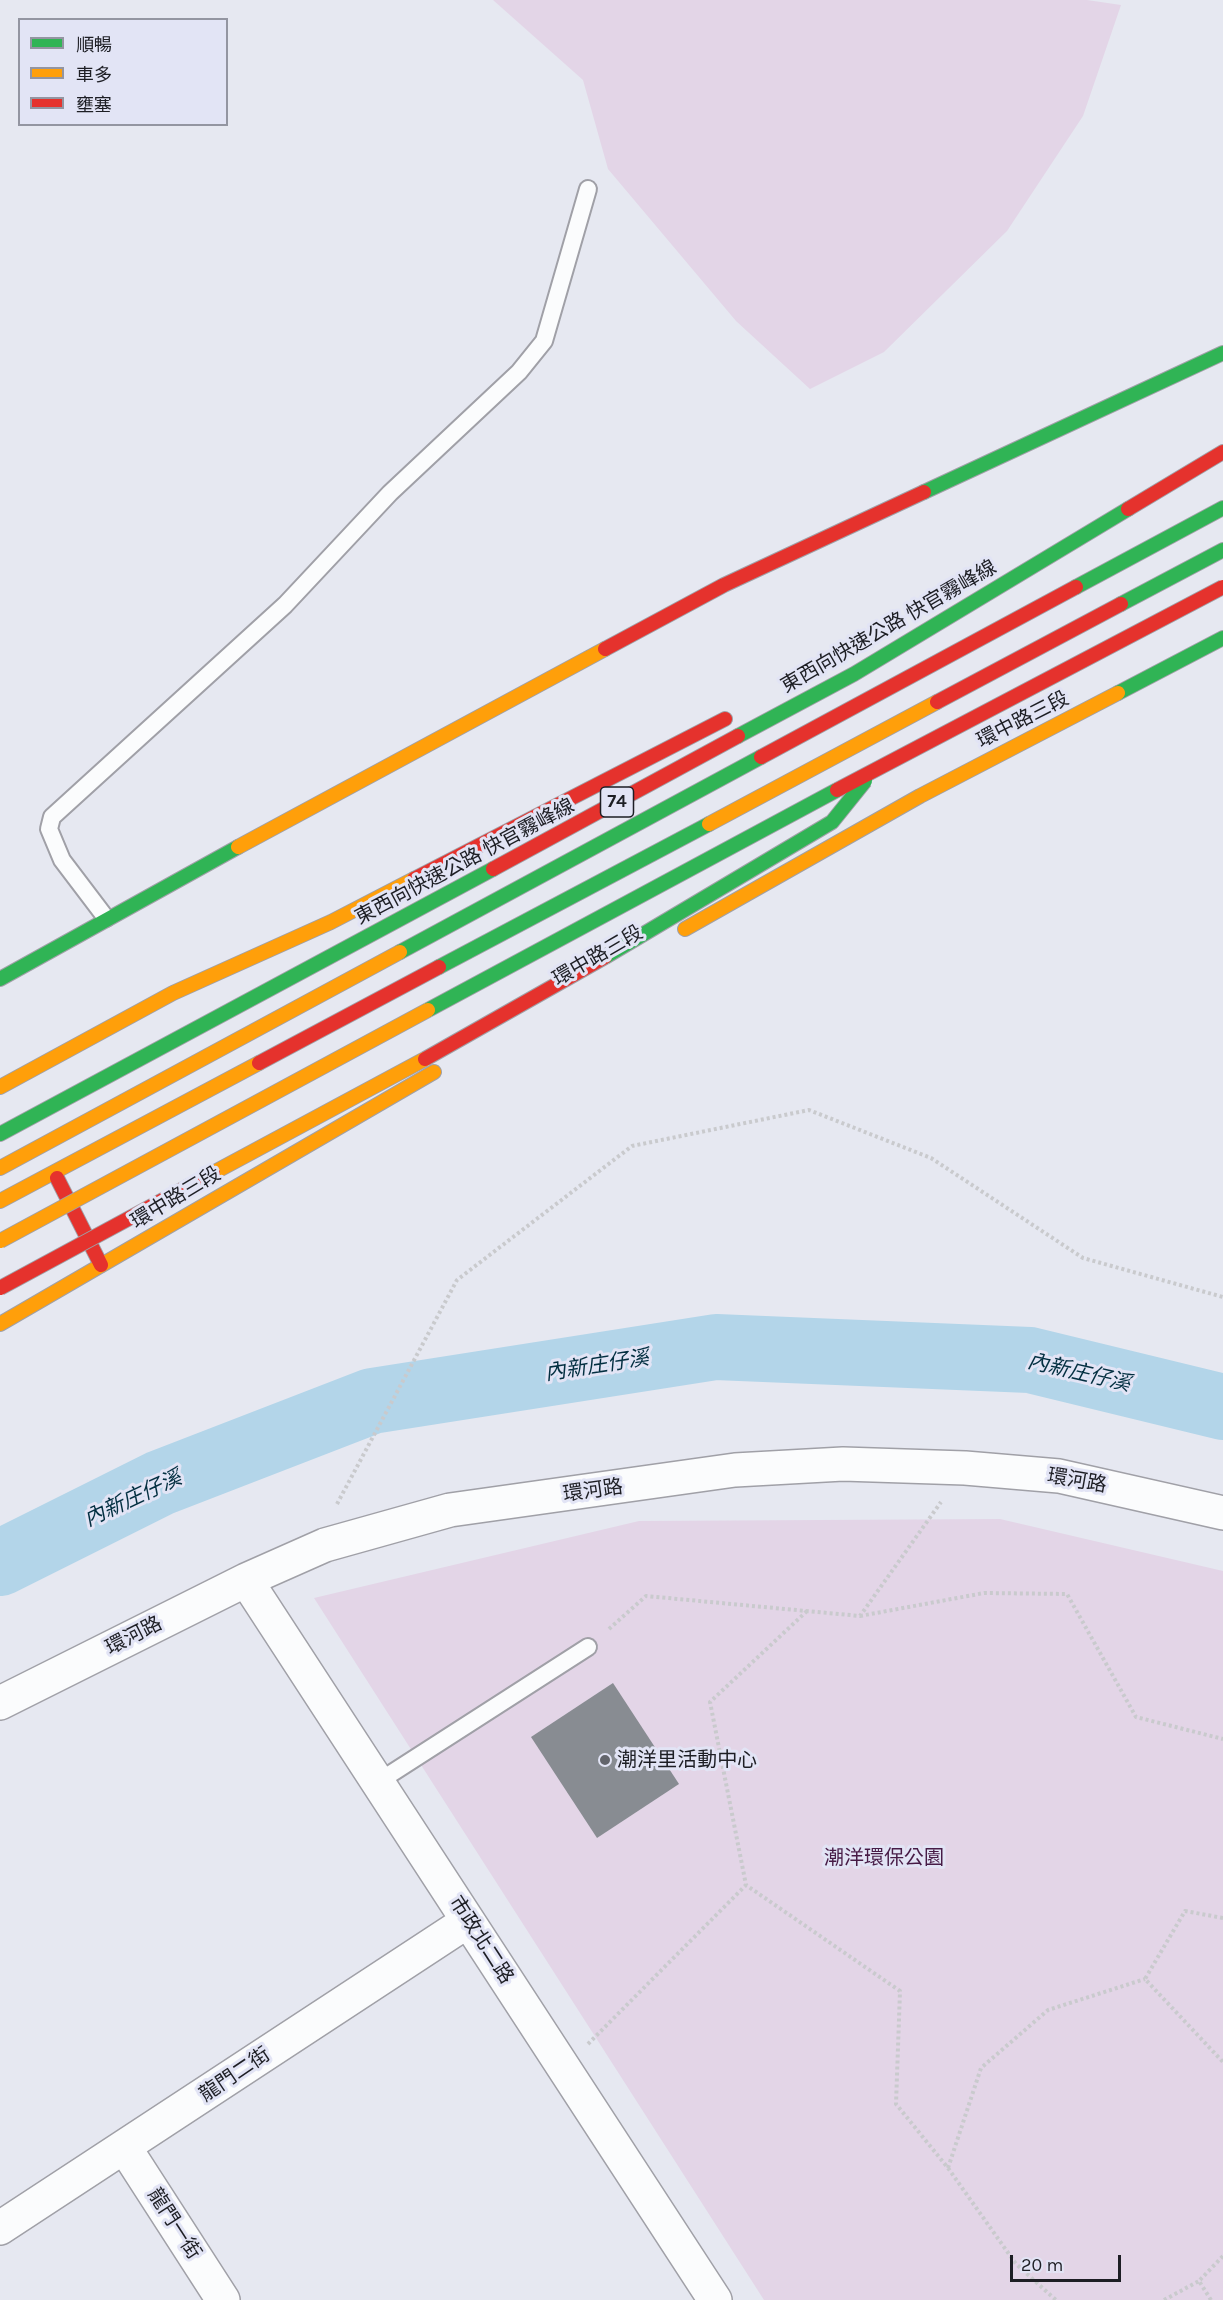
<!DOCTYPE html>
<meta charset="utf-8">
<style>
body{margin:0}
#map{position:relative;width:1223px;height:2300px;overflow:hidden;background:#e6e8f1;font-family:Karla,"Noto Sans TC",sans-serif}
canvas{display:block}
.legend{position:absolute;left:18px;top:18px;width:210px;height:108px;box-sizing:border-box;background:#e2e4f5;border:2px solid #9395a1;margin:0;padding:8px 10px;list-style:none;font-size:18px;color:#1d1e24}
.legend li{display:flex;align-items:center;gap:12px;height:30px}
.legend b{width:30px;border:2px solid #9395a1}
.scale{position:absolute;left:1010px;top:2255px;width:111px;height:27px;box-sizing:border-box;border:3px solid #1d1e24;border-top:0;padding-left:8px;font-size:18px;line-height:21px;white-space:nowrap;color:#1d1e24;-webkit-text-stroke:4px #e2e4f5;paint-order:stroke}
</style>
<div id="map">
<canvas width="1223" height="2300"></canvas>
<ul class="legend">
<li><b style="height:8px;background:#30b455"></b>順暢</li>
<li><b style="height:8px;background:#ff9f0a"></b>車多</li>
<li><b style="height:8px;background:#e5322d"></b>壅塞</li>
</ul>
<div class="scale">20 m</div>
</div>
<script>
const c = document.querySelector('canvas').getContext('2d');
c.lineJoin = 'round';
function fill(path, color) { c.fillStyle = color; c.fill(path, 'evenodd'); }
const shape = rows => new Path2D(rows.map(r => 'M' + r).join(''));
function stroke(path, color, width, dash) { c.strokeStyle = color; c.lineWidth = width; c.lineCap = dash ? 'butt' : 'round'; c.setLineDash(dash || []); c.stroke(path); }
function drawText(font, color, halo, rows, align = 'center') {
  c.font = font + ' Karla,"Noto Sans TC",sans-serif'; c.lineWidth = 6; c.setLineDash([]); c.textBaseline = 'middle'; c.strokeStyle = halo; c.fillStyle = color; for (const [text, x, y, turn = 0] of rows) {
    c.save(); c.translate(x, y); c.rotate((+turn || 0) * Math.PI / 180); c.textAlign = isNaN(turn) ? turn : align; if (halo) c.strokeText(text, 0, 0); c.fillText(text, 0, 0); c.restore();
  }
}
fill(shape([
 [493,0,1087,0,1121,5,1083,116,1007,231,884,352,810,389,736,321,608,169,583,80],
 [1000,1519,1223,1571,1223,2300,764,2300,314,1598,639,1521]
]), '#e3d5e7');
stroke(shape([
 [0,1563,160,1483,372,1401,716,1347,1030,1360,1223,1407]
]), '#b3d5e9', 66);
fill(shape([
 [613,1683,679,1784,597,1838,531,1737]
]), '#888c92');
const lane = shape([
 [106,918,62,860,49,829,52,817,285,605,390,493,519,372,544,341,588,189],
 [378,1782,588,1647]
]);
const street = shape([
 [246,1580,715,2300],
 [0,1703,246,1580,325,1545,450,1510,735,1470,843,1464,965,1468,1059,1476,1223,1513],
 [125,2148,223,2300],
 [0,2228,468,1921]
]);
const fast = shape([
 [924,492,1223,353],
 [1076,587,1223,508],
 [1121,604,1223,550],
 [1118,693,1223,638],
 [738,736,854,674,1128,509],
 [400,952,761,757],
 [439,967,709,824],
 [0,979,238,847],
 [0,1134,493,869]
]);
const slow = shape([
 [709,824,937,702],
 [238,847,605,649],
 [685,929,920,796,1118,693],
 [0,1087,173,993,331,922,414,879],
 [0,1168,400,952],
 [0,1201,259,1063],
 [0,1324,434,1072]
]);
const jam = shape([
 [1128,509,1223,452],
 [605,649,724,585,924,492],
 [937,702,1121,604],
 [761,757,1076,587],
 [493,869,738,736],
 [414,879,725,719],
 [259,1063,439,967],
 [57,1178,101,1265]
]);
stroke(lane, '#a0a0a7', 20);
stroke(street, '#a0a0a7', 36);
stroke(fast, '#a0a0a7', 16);
stroke(slow, '#a0a0a7', 16);
stroke(jam, '#a0a0a7', 16);
stroke(shape([
 [337,1504,457,1280,632,1146,809,1110,931,1158,1083,1258,1223,1297],
 [807,1611,710,1702,746,1885,900,1991,896,2104,948,2168,981,2068,1048,2010,1145,1979],
 [860,1616,984,1593,1067,1594,1136,1717,1223,1739],
 [609,1629,646,1596,860,1616,941,1502],
 [1223,1918,1185,1911,1145,1979,1223,2062],
 [588,2044,746,1885],
 [948,2168,1016,2264,1056,2300],
 [1164,2300,1199,2281],
 [1211,2300,1199,2281,1223,2256]
]), '#c9cacd', 4, [3, 3]);
stroke(lane, '#fbfcfd', 16);
stroke(street, '#fbfcfd', 33);
stroke(fast, '#30b455', 14);
stroke(slow, '#ff9f0a', 14);
stroke(jam, '#e5322d', 14);
const fastBridge = shape([
 [605,957,832,822,865,781],
 [428,1010,837,790]
]);
const slowBridge = shape([
 [213,1173,425,1059],
 [0,1241,428,1010]
]);
const jamBridge = shape([
 [837,790,1223,587],
 [425,1059,605,957],
 [0,1288,213,1173]
]);
stroke(fastBridge, '#a0a0a7', 16, []);
stroke(slowBridge, '#a0a0a7', 16, []);
stroke(jamBridge, '#a0a0a7', 16, []);
stroke(fastBridge, '#30b455', 14);
stroke(slowBridge, '#ff9f0a', 14);
stroke(jamBridge, '#e5322d', 14);
for (const [x, y, r, color] of [
 [605,1760,6,"#63656c"]
]) { const dot = new Path2D(); dot.arc(x, y, r, 0, 2 * Math.PI); c.fillStyle = color; c.fill(dot); stroke(dot, '#e2e4f5', 2); }
for (const [x, y, w] of [
 [617,802,33]
]) { const box = new Path2D(); box.roundRect(x - w / 2, y - 15, w, 30, 4.5); c.fillStyle = '#e2e4f5'; c.fill(box); stroke(box, '#1d1e24', 1.5); }
drawText('bold 18px', '#1d1e24', null, [
 ["74",617,802]
]);
drawText('20px', '#1d1e24', '#e2e4f5', [
 ["東西向快速公路 快官霧峰線",889,627,-30],
 ["環中路三段",1023,720,-27],
 ["東西向快速公路 快官霧峰線",465,862,-28],
 ["環中路三段",598,956,-30],
 ["環中路三段",176,1198,-31],
 ["環河路",1077,1481,10],
 ["環河路",593,1491,-8],
 ["環河路",134,1636,-27],
 ["市政北二路",481,1940,57],
 ["龍門二街",235,2075,-34],
 ["龍門一街",174,2224,57]
]);
drawText('20px', '#1d1e24', '#e2e4f5', [
 ["潮洋里活動中心",617,1760]
], 'left');
drawText('20px', '#471b46', '#e2e4f5', [
 ["潮洋環保公園",884,1858]
]);
drawText('italic 21px', '#032f41', '#e2e4f5', [
 ["內新庄仔溪",597,1366,-9],
 ["內新庄仔溪",1079,1373,13],
 ["內新庄仔溪",133,1499,-25]
]);
</script>
